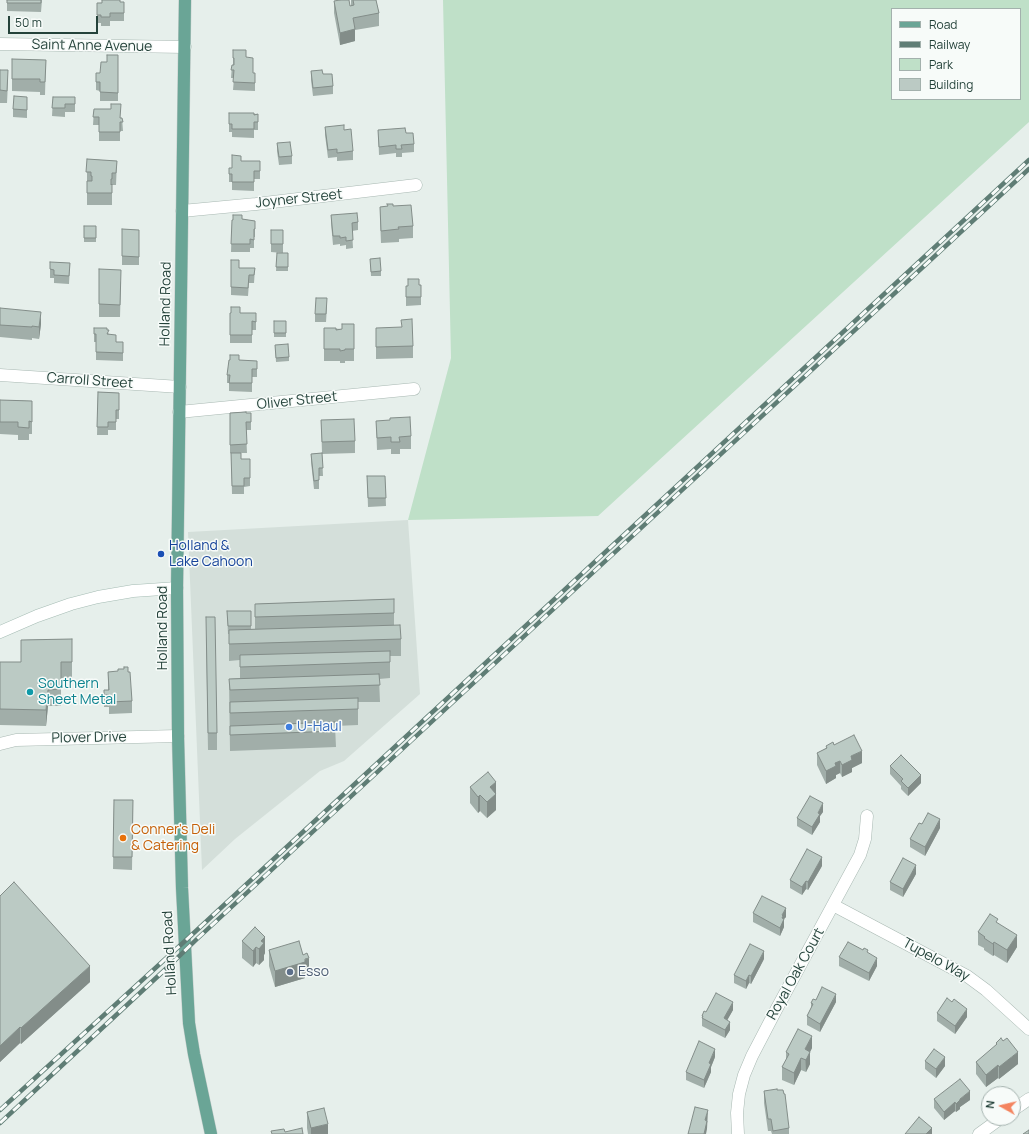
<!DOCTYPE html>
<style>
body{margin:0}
#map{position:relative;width:1029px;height:1134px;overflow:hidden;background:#e6efeb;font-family:Manrope,sans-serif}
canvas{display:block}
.legend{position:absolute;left:891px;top:8px;width:130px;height:92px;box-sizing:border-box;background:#f7fbf9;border:1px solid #a3b1ad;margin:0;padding:5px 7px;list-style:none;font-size:12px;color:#24423a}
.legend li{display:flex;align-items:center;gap:8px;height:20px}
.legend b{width:20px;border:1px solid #a3b1ad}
.north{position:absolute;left:981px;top:1086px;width:40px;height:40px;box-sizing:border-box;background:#f7fbf9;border:1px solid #a3b1ad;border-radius:50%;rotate:278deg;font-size:11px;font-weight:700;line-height:16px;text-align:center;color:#24423a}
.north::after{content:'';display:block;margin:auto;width:14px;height:18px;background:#f4845f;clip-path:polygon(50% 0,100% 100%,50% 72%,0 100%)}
.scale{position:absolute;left:8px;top:16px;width:90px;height:18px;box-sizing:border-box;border:2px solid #24423a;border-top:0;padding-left:5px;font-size:12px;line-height:14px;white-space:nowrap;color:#24423a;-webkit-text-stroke:3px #f7fbf9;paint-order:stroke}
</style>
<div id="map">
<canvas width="1029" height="1134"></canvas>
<ul class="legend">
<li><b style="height:5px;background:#6aa596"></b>Road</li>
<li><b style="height:5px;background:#5f7d75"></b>Railway</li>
<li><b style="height:11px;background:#bfe0c8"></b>Park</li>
<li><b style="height:11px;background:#bbcac4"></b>Building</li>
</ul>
<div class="north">N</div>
<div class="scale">50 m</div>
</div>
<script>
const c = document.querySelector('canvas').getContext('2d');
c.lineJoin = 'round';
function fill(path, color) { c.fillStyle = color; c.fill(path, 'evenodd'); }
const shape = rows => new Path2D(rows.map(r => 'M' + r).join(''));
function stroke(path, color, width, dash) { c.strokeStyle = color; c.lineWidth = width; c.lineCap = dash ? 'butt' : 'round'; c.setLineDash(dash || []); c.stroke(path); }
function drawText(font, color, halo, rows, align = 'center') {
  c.font = font + ' Manrope,sans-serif'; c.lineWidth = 3; c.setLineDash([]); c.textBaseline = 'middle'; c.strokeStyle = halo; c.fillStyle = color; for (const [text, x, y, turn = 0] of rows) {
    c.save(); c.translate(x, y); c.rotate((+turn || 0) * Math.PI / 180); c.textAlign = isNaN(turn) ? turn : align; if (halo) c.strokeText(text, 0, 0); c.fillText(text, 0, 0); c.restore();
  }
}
fill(shape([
 [408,520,420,694,344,761,320,771,235,839,202,870,188,532]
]), '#d4dfda');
fill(shape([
 [443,0,1029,0,1029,122,598,516,408,520,451,358],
 [892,9,1020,9,1020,99,892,99]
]), '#bfe0c8');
const street = shape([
 [0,44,185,47],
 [182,211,256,204,416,185],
 [0,375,180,387],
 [179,412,414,389],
 [0,744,16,740,178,736],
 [833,905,967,976,986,990,1029,1029],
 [1013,1110,1029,1099],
 [738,1134,737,1113,739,1094,744,1075,752,1056,776,1010,860,855,865,839,867,816],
 [979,1134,1001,1118]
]);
const secondary = shape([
 [0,632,37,616,71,604,98,597,133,591,177,588]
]);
const primary = shape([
 [185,0,177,588,178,736,182,888,189,1023,194,1054,211,1134]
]);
stroke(street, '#a8b8b2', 13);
stroke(secondary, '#a4bbb3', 13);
stroke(primary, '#c2cac8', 13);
stroke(street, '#fff', 12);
stroke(secondary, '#fff', 12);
stroke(primary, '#6aa596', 12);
const rail = shape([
 [0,1110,197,930,1029,160],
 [0,1123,170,965,198,938,1029,169]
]);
stroke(rail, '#5f7d75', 4.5);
stroke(rail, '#f7fbf9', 3, [9]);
fill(shape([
 [7,0,42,0,41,12,7,11],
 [351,0,376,0,379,13,379,26,355,30,355,41,340,45,334,13,334,1,350,6,351,6],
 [124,2,124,21,110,21,110,26,101,26,101,23,97,23,97,3],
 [233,50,246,57,253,73,255,73,255,91,233,90,234,78,231,78,232,65,233,65],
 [118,55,118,101,100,101,100,91,96,90,96,82,107,62],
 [12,59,46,60,45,95,40,95,40,92,12,91],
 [0,70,8,82,7,103,0,103],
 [311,71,323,74,333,86,333,94,313,96,311,80],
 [53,97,75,97,75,112,65,112,65,117,52,116],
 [27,105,27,118,13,117,13,109],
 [94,109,121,118,122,118,123,131,120,131,120,141,99,141,99,125,93,125],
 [229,113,258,114,258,130,254,130,254,138,232,137,232,132,229,132],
 [325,127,344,130,353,151,353,160,337,161,337,157,328,158,325,135],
 [378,130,406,133,414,144,414,152,402,153,402,157,396,157,396,153,379,155],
 [277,143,292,156,292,164,279,165,277,151],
 [87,159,117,161,116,185,112,185,112,205,87,205],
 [241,161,260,161,260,179,254,179,254,191,232,190,232,182,229,182,229,174,232,168],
 [393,206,413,226,413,238,399,239,399,242,381,243,380,219,380,207],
 [331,215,358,222,358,230,352,231,353,248,346,249,346,245,340,246,340,244,333,245,331,223],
 [242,219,255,221,255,237,254,237,254,248,250,248,250,252,231,252,232,220],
 [84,226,96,226,96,242,84,242],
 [122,229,139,230,139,265,122,265],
 [271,230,283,230,283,253,271,252],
 [277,253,288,253,288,271,276,271],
 [370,259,381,271,381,276,371,276],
 [231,260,239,268,255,268,254,283,249,283,248,296,231,295],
 [70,263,69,284,54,283,54,278,50,278,50,269],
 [99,269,121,282,120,317,99,317],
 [421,285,421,305,406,306,406,286],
 [327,306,326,322,315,322,315,314],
 [0,308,41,324,39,339,32,338,32,340,0,337],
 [230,313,256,313,256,330,252,330,252,343,230,343],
 [274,321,286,321,286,337,274,337],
 [354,324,354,361,345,361,345,363,340,363,340,361,324,361,324,328,342,329],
 [94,328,107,330,109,335,116,342,123,342,123,361,96,360,96,342,94,342],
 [376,328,413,346,413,358,376,359],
 [275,345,289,357,289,361,276,362],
 [239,360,257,361,257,377,252,377,252,392,229,391,229,383,227,383,227,375],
 [98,392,119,393,119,419,116,419,116,430,108,430,108,435,97,435],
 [0,400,32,401,32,434,29,434,29,440,18,440,18,435,0,434],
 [230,413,251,413,251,430,246,430,247,453,230,453],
 [321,420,355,441,355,453,322,454,323,476,319,476,319,489,314,489,311,462,311,454,322,453],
 [376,421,411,436,411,449,400,449,400,454,391,454,391,449,377,450],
 [231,453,241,459,250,459,250,486,244,487,244,494,232,494],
 [367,476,385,476,386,506,368,507],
 [394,599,394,625,401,639,401,656,390,656,390,678,379,679,380,702,358,702,358,725,335,726,336,747,230,751,229,679,240,678,240,660,229,661,229,634,228,634,227,611,251,611,251,629,255,629,255,604],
 [206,634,217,733,217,750,208,750],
 [72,639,72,678,61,678,61,706,48,706,46,726,0,725,0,662,21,662,21,640],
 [108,672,128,672,132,701,132,713,109,714,109,707,104,707,104,690,108,690],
 [834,745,862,763,852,768,852,772,842,777,840,773,836,775,836,778,826,784,817,765,817,753,826,748,826,746],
 [890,766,921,783,908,796,901,789,901,786,890,774],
 [496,782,496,810,487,818,480,811,478,813,470,803,470,787],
 [114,800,133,800,132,870,113,869],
 [823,812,820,816,820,822,812,835,797,826,797,818],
 [940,828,925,856,910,847,910,839],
 [822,866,808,890,806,889,802,895,790,888,790,880],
 [916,874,903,897,890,890,890,882],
 [0,896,90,982,21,1044,20,1043,0,1062],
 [753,913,786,917,784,919,784,927,780,936,753,922],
 [998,923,1017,947,1007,963,994,955,993,956,984,950,984,948,978,945,978,932],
 [255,927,265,953,264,955,264,960,259,965,256,963,253,967,242,958,242,941],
 [269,950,309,974,305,975,305,978,275,987,269,966],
 [839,957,877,966,869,981,839,966],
 [764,959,751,984,749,983,746,989,734,983,734,975],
 [816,1000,836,1002,820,1032,807,1025,807,1016,811,1008,811,1003],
 [733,1010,727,1020,730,1030,725,1038,702,1026,702,1016,706,1012],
 [937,1013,967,1017,955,1034,937,1021],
 [996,1043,1018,1064,999,1079,998,1078,986,1087,976,1074,976,1062,996,1046],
 [812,1048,810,1052,810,1064,806,1072,801,1070,794,1085,782,1080,782,1067,786,1060,786,1052],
 [715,1057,711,1067,711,1072,704,1088,686,1080,686,1072],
 [925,1061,945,1066,936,1078,925,1069],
 [764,1091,789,1128,789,1134,772,1134,771,1131,768,1131,764,1103],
 [934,1099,970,1100,960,1107,960,1109,956,1112,955,1111,944,1120,934,1108],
 [307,1112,328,1134,308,1134,307,1128]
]), '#a1aea9');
fill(shape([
 [355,29,355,41,340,45,340,33],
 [41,312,41,324,39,339,39,327],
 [48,690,48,706,46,726,46,710],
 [862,751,862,763,852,768,852,772,842,777,842,765,851,756],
 [840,761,840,773,836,775,836,778,826,784,826,771,835,763],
 [921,775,921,783,908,796,908,788],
 [496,782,496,810,487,818,487,802,490,787],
 [480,795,480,811,478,813,478,797],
 [823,803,823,812,820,816,820,822,812,835,812,827,818,813],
 [940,819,940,828,925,856,925,847],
 [822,857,822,866,808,890,808,882],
 [916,865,916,874,903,897,903,889],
 [806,881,806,889,802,895,802,887],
 [786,908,786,917,784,919,784,927,780,936,780,928,782,915],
 [1017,935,1017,947,1007,963,1007,950],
 [265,937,265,953,264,955,264,960,259,965,259,949,261,941],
 [994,942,994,955,993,956,993,944],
 [256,947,256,963,253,967,253,951],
 [764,951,764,959,751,984,751,976],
 [309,958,309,974,305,975,305,978,275,987,275,971],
 [877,958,877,966,869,981,869,973],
 [90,966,90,982,21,1044,21,1028],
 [749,975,749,983,746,989,746,981],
 [836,994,836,1002,820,1032,820,1024],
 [733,1002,733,1010,724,1026,724,1018],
 [967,1009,967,1017,955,1034,955,1026],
 [730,1022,730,1030,725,1038,725,1030],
 [20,1027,20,1043,0,1062,0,1046],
 [812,1036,812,1048,810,1052,810,1064,806,1072,805,1049],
 [715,1049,715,1057,711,1067,711,1072,704,1088,704,1080,709,1063],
 [1018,1052,1018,1064,999,1079,999,1067],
 [945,1057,945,1066,936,1078,936,1069],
 [801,1058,801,1070,794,1085,794,1073],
 [998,1065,998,1078,986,1087,986,1075],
 [970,1091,970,1100,960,1107,960,1109,956,1112,956,1104,960,1099],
 [955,1102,955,1111,944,1120,944,1112],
 [708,1110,707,1129,706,1134,704,1134,705,1120],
 [328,1124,328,1134,311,1134,311,1128],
 [932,1128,932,1134,926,1134]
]), '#838d89');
const building = shape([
 [7,0,41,0,41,3,7,3,7,0],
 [102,0,120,0,120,2,124,2,124,13,110,13,110,17,101,17,101,15,97,15,97,3,102,3,102,0],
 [340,0,349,0,350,6,354,5,353,0,376,0,379,13,353,18,355,29,340,33,334,1,340,0],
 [233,50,246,50,246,57,253,58,253,73,255,73,255,83,233,82,234,70,231,70,232,65,234,65,234,58,233,58,233,50],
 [107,55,118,55,118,93,100,92,100,82,96,82,96,73,100,73,101,62,107,62,107,55],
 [12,59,46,60,45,82,40,82,40,79,12,79,12,59],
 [0,70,8,70,7,91,0,90,0,70],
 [322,70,323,74,332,74,333,86,313,88,311,71,322,70],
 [14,96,27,97,27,110,13,109,14,96],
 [53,97,75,97,75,104,65,104,65,108,52,108,53,97],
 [111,104,121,104,120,118,122,118,123,122,120,122,120,132,99,132,99,117,93,117,94,109,111,109,111,104],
 [229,113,254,113,254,115,258,114,258,122,254,122,254,129,232,129,232,124,229,124,229,113],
 [344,125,344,130,351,129,353,151,337,153,337,149,328,150,325,127,344,125],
 [405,128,406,133,413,133,414,144,401,145,402,149,396,149,396,145,379,147,378,130,405,128],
 [290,142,292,156,279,157,277,143,290,142],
 [232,155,241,156,241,161,260,161,260,171,254,171,254,182,232,182,232,174,229,174,229,168,232,168,232,155],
 [87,159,117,161,116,173,112,173,112,179,111,179,111,185,112,184,112,193,87,193,87,181,92,181,92,176,91,176,91,172,86,172,87,159],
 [387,204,393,204,393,206,411,205,413,226,398,227,399,229,381,231,380,207,388,206,387,204],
 [357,213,358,222,352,223,353,240,346,241,346,237,340,238,340,236,333,236,331,215,357,213],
 [233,215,242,215,242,219,255,221,255,229,254,229,254,240,250,239,250,244,231,244,232,220,233,220,233,215],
 [84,226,96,226,96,238,84,238,84,226],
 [122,229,139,230,139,257,122,256,122,229],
 [271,230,283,230,283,244,271,244,271,230],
 [277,253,288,253,288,267,276,267,277,253],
 [380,258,381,271,371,272,370,259,380,258],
 [231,260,239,260,239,268,255,268,254,275,249,275,248,288,231,287,231,260],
 [50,262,70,263,69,276,54,275,54,270,50,269,50,262],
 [99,269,121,270,120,305,99,304,99,269],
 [408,279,419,279,419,285,421,285,421,297,406,297,406,286,408,286,408,279],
 [316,298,327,298,326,314,315,314,316,298],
 [231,307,240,307,240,313,256,313,256,322,252,321,252,335,230,335,230,313,231,313,231,307],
 [0,308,41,312,39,327,32,326,32,327,0,325,0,308],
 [412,319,413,346,376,347,376,328,402,327,401,320,412,319],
 [274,321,286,321,286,333,274,333,274,321],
 [342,324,354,324,354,349,345,349,345,350,340,351,340,349,324,349,324,328,336,328,336,330,342,329,342,324],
 [94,328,107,328,107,330,109,330,107,334,116,335,116,342,123,342,123,353,96,352,96,334,94,334,94,328],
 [288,344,289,357,276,358,275,345,288,344],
 [230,355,239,355,239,360,257,361,257,369,252,369,252,383,229,383,230,375,227,375,229,360,230,360,230,355],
 [98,392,119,393,119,410,116,410,116,422,108,422,108,427,97,427,98,392],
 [0,400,32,401,32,422,29,421,29,428,18,427,18,422,0,422,0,400],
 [246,412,246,413,251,413,251,422,246,422,247,444,230,445,230,413,246,412],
 [410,417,411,436,399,437,400,442,391,442,391,437,377,438,376,421,390,420,390,418,410,417],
 [354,419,355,441,322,442,321,420,354,419],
 [231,453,241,453,241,459,250,459,250,478,244,478,244,486,232,486,231,453],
 [322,453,323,468,319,468,319,480,314,481,311,454,322,453],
 [367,476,385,476,386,498,368,498,367,476],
 [394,599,394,613,255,617,255,604,394,599],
 [227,611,251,611,251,626,228,626,227,611],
 [206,617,215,617,217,733,208,733,206,617],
 [400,625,401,639,229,644,229,630,400,625],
 [72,639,72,662,61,662,61,689,48,690,46,710,0,709,0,662,21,662,21,640,72,639],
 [390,651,390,662,240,667,240,655,390,651],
 [124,667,128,667,128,672,130,672,132,701,109,702,109,695,104,695,104,690,109,690,108,672,118,671,118,669,124,669,124,667],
 [379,674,380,685,230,690,229,679,379,674],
 [358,698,358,709,230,713,230,702,358,698],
 [335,722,336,731,230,735,230,726,335,722],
 [854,735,862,751,851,756,852,760,842,765,840,761,835,763,836,766,826,771,817,753,827,748,826,746,833,742,834,745,854,735],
 [901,755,921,775,908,788,901,781,903,779,890,766,901,755],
 [488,772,496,782,490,787,496,794,487,802,480,795,478,797,470,787,488,772],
 [810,796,823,803,818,813,820,814,812,827,797,818,810,796],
 [114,800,133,800,132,857,113,857,114,800],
 [928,813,940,819,925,847,910,839,919,823,922,824,928,813],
 [807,849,822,857,808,882,806,881,802,887,790,880,807,849],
 [903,858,916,865,903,889,890,882,903,858],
 [14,882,90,966,21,1028,20,1027,0,1046,0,896,14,882],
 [762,896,786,908,782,915,783,916,782,918,784,919,780,928,753,913,762,896],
 [990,914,998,919,996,922,1017,935,1007,950,994,942,993,944,984,938,985,937,978,932,990,914],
 [255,927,265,937,261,941,264,943,259,949,256,947,253,951,242,941,255,927],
 [299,941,303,955,307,953,309,958,305,959,305,962,275,971,269,950,299,941],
 [848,942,863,950,864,948,868,950,867,952,877,958,869,973,839,957,848,942],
 [750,944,764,951,751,976,749,975,746,981,734,975,750,944],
 [822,987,836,994,820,1024,807,1016,813,1004,811,1003,813,999,816,1000,822,987],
 [716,993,733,1002,724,1018,730,1022,725,1030,702,1018,703,1016,702,1016,704,1011,706,1012,716,993],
 [947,998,952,1002,954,999,967,1009,955,1026,937,1013,947,998],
 [798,1029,812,1036,805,1049,810,1052,806,1060,801,1058,794,1073,782,1067,789,1054,786,1052,798,1029],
 [1001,1038,1003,1041,1007,1038,1018,1052,999,1067,998,1065,986,1075,976,1062,997,1044,996,1043,1001,1038],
 [699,1041,715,1049,709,1063,711,1064,704,1080,686,1072,699,1041],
 [934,1049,945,1057,936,1069,925,1061,934,1049],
 [960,1079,970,1091,960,1099,960,1100,956,1104,955,1102,944,1112,934,1099,960,1079],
 [777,1089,777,1090,783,1090,784,1094,785,1094,789,1128,773,1131,771,1119,768,1119,764,1091,777,1089],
 [695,1107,708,1110,705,1120,707,1121,704,1134,688,1134,695,1107],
 [324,1108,328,1124,311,1128,307,1112,324,1108],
 [919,1117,932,1128,926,1134,905,1134,919,1117],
 [302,1128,303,1134,272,1134,271,1131,284,1129,285,1132,302,1128],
 [1029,1130,1029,1134,1023,1134,1029,1130]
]);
fill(building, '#bbcac4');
stroke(building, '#838d89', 1);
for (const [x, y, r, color] of [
 [161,554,4,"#1a4fb4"],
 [30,692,4,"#0f9aa8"],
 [289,727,4,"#3f7fe0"],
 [123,838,4,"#e8710a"],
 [290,972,4,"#5c6f8a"]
]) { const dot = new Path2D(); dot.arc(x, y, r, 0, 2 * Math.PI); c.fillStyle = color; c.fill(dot); stroke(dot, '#f7fbf9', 1.5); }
drawText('14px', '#24423a', '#f7fbf9', [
 ["Saint Anne Avenue",92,46,1],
 ["Joyner Street",299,199,-6],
 ["Holland Road",166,304,-89],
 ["Carroll Street",90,381,4],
 ["Oliver Street",297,401,-6],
 ["Holland Road",163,628,-90],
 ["Plover Drive",89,738,-1],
 ["Holland Road",170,953,-93],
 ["Tupelo Way",936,960,29],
 ["Royal Oak Court",796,974,-61]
]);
drawText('14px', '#164399', '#f7fbf9', [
 ["Holland &",169,546],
 ["Lake Cahoon",169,562]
], 'left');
drawText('14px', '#0d838f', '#f7fbf9', [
 ["Southern",38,684],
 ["Sheet Metal",38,700]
], 'left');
drawText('14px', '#366cbe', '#f7fbf9', [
 ["U-Haul",297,727]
], 'left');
drawText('14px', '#c56008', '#f7fbf9', [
 ["Conner's Deli",131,830],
 ["& Catering",131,846]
], 'left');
drawText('14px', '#4e5e75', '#f7fbf9', [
 ["Esso",298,972]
], 'left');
</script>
